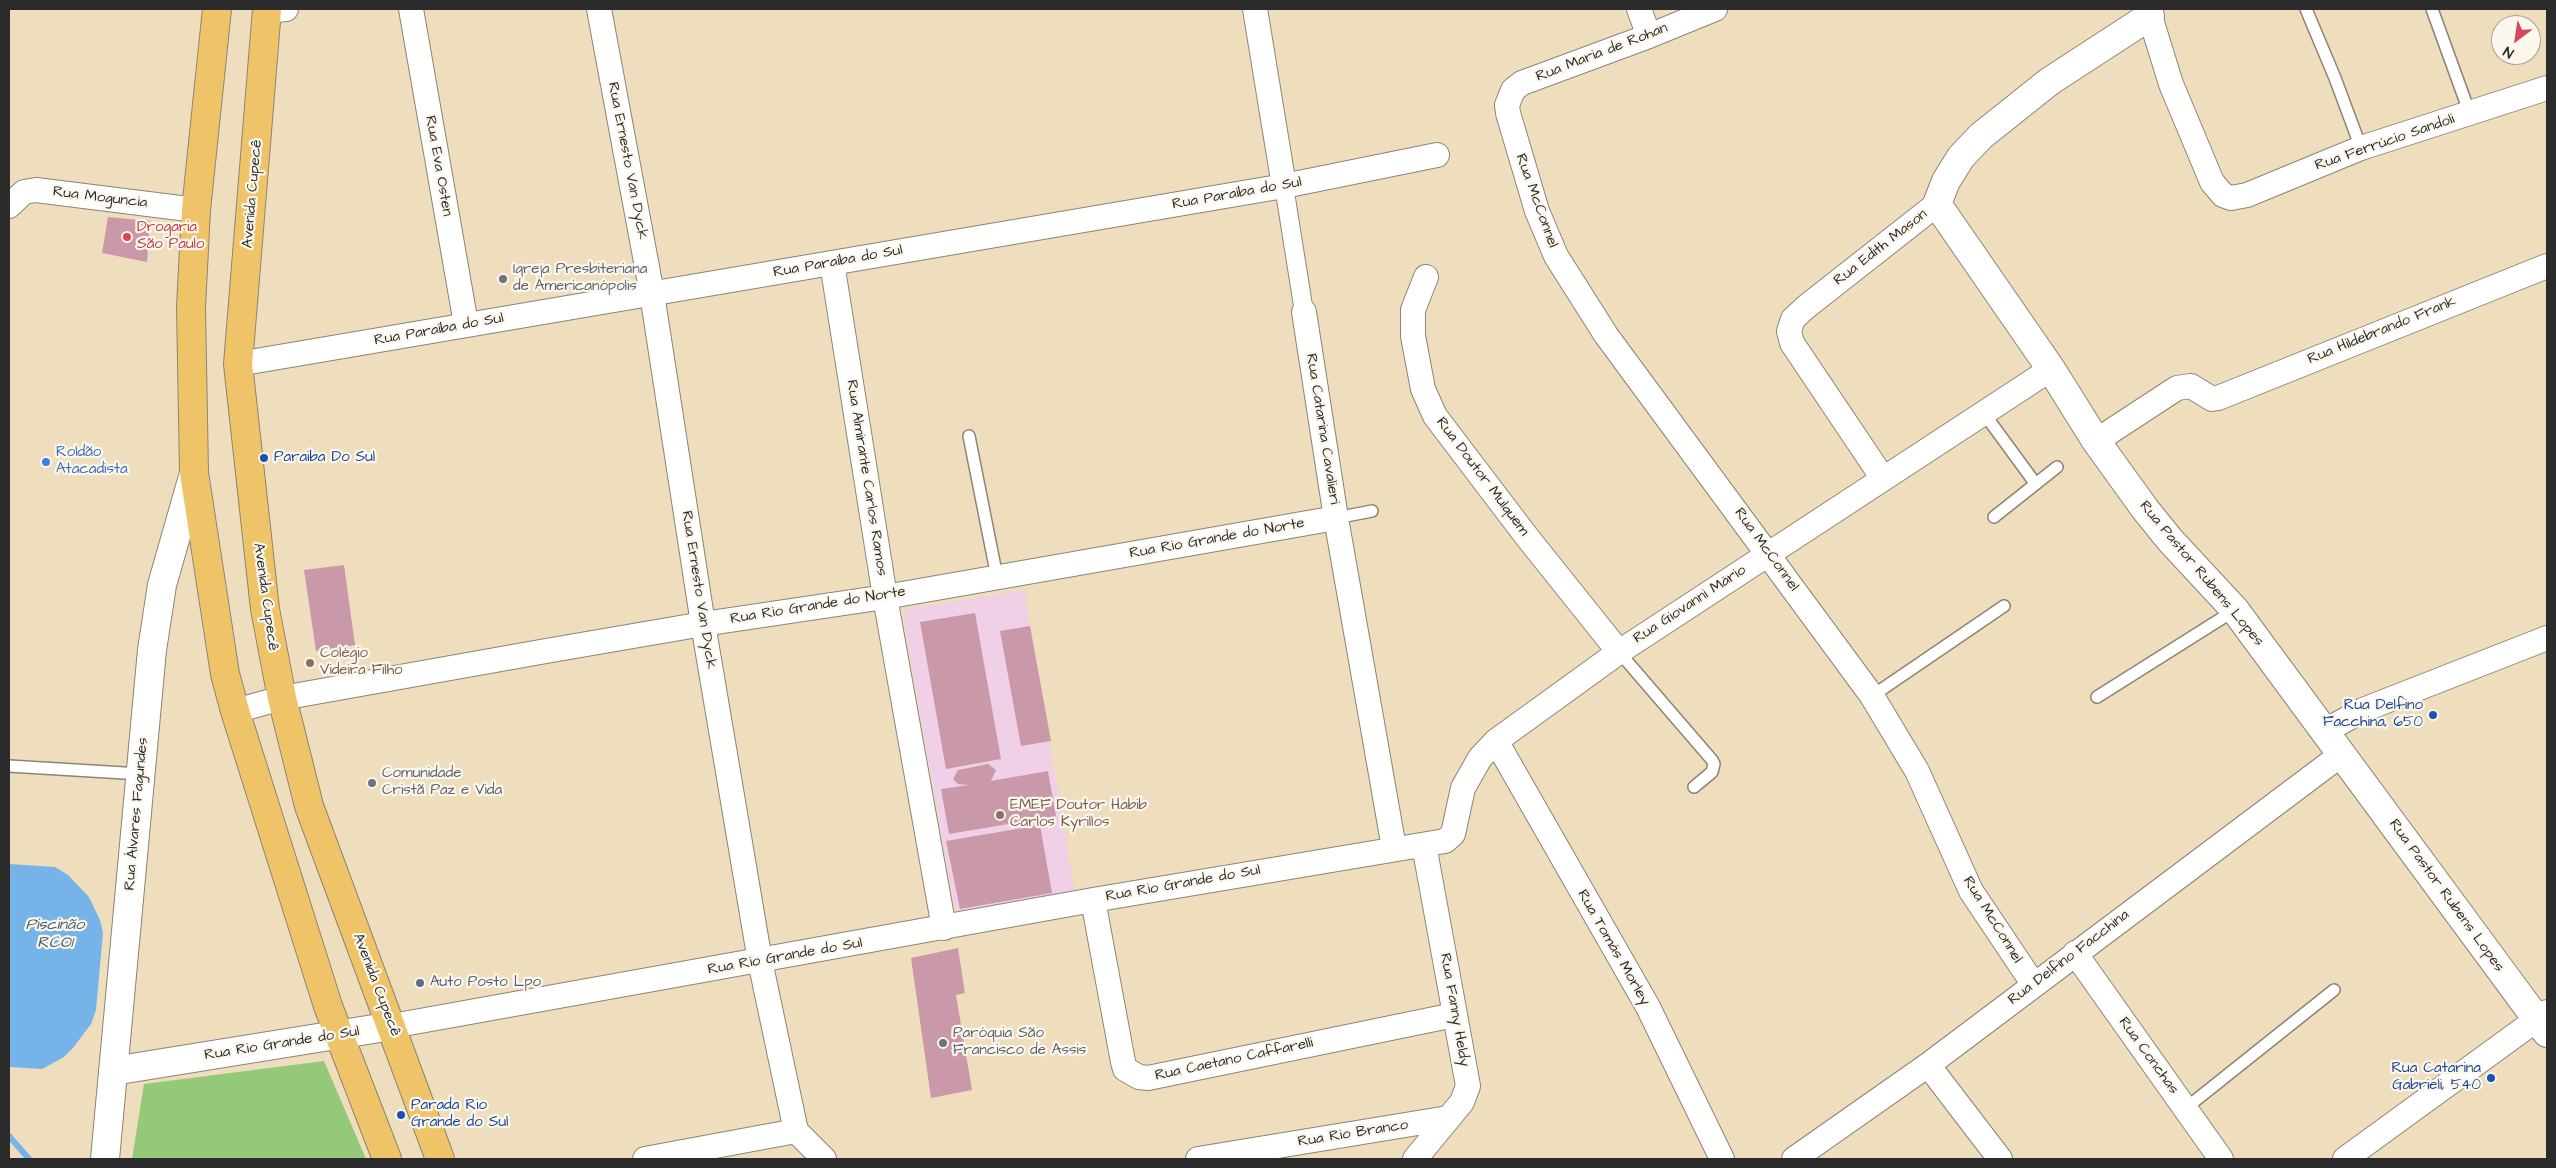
<!DOCTYPE html>
<meta charset="utf-8">
<style>
body{margin:0}
#map{position:relative;width:2556px;height:1168px;overflow:hidden;background:#efdebd;font-family:"Architects Daughter",sans-serif}
canvas{display:block}
.frame{position:absolute;inset:0;border:10px solid #2b2b2b;pointer-events:none}
.north{position:absolute;left:2491px;top:15px;width:50px;height:50px;box-sizing:border-box;background:#fbf7ec;border:1px solid #a8a59f;border-radius:50%;rotate:211deg;font-size:14px;font-weight:700;line-height:20px;text-align:center;color:#2b2b2b}
.north::after{content:'';display:block;margin:auto;width:18px;height:22px;background:#d1495b;clip-path:polygon(50% 0,100% 100%,50% 72%,0 100%)}
</style>
<div id="map">
<canvas width="2556" height="1168"></canvas>
<div class="frame"></div>
<div class="north">N</div>
</div>
<script>
const c = document.querySelector('canvas').getContext('2d');
c.lineJoin = 'round';
function fill(path, color) { c.fillStyle = color; c.fill(path, 'evenodd'); }
const shape = rows => new Path2D(rows.map(r => 'M' + r).join(''));
function stroke(path, color, width, dash) { c.strokeStyle = color; c.lineWidth = width; c.lineCap = dash ? 'butt' : 'round'; c.setLineDash(dash || []); c.stroke(path); }
function drawText(font, color, halo, rows, align = 'center') {
  c.font = font + ' "Architects Daughter",sans-serif'; c.lineWidth = 4.5; c.setLineDash([]); c.textBaseline = 'middle'; c.strokeStyle = halo; c.fillStyle = color; for (const [text, x, y, turn = 0] of rows) {
    c.save(); c.translate(x, y); c.rotate((+turn || 0) * Math.PI / 180); c.textAlign = isNaN(turn) ? turn : align; if (halo) c.strokeText(text, 0, 0); c.fillText(text, 0, 0); c.restore();
  }
}
fill(shape([
 [1024,590,1075,893,960,912,954,905,903,618,905,611,908,609]
]), '#efd0e7');
fill(shape([
 [324,1061,366,1159,132,1159,144,1084]
]), '#94c97a');
fill(shape([
 [9,864,55,867,68,875,89,897,100,920,103,933,96,1010,91,1024,73,1048,64,1057,42,1069,9,1067]
]), '#76b3e8');
stroke(shape([
 [9,1136,29,1159]
]), '#76b3e8', 6);
fill(shape([
 [108,217,150,221,147,262,102,253],
 [344,565,355,645,316,651,304,570],
 [975,613,1001,759,946,769,920,622],
 [1030,626,1051,741,1021,746,1000,631],
 [988,764,996,770,991,781,1048,771,1056,816,949,834,941,789,969,785,958,784,953,779,958,770],
 [1040,825,1052,893,960,909,946,841],
 [958,948,965,993,956,995,972,1090,931,1098,911,958]
]), '#c999aa');
const service = shape([
 [2306,9,2335,78,2361,148],
 [2432,9,2470,114],
 [1983,412,2035,483],
 [969,436,997,577],
 [1994,517,2057,467],
 [1336,518,1372,511],
 [1619,652,1712,760,1714,764,1712,772,1694,787],
 [1872,696,2004,606],
 [2097,697,2235,610],
 [9,766,141,774],
 [2186,1108,2334,990]
]);
const pedestrian = shape([
 [1284,186,1304,312]
]);
const minor = shape([
 [411,9,466,324],
 [599,9,652,294,703,624,760,961,796,1131,824,1159],
 [1255,9,1284,186],
 [1639,9,1649,36],
 [1715,9,1649,36,1522,83,1513,90,1507,105,1508,113,1537,211,1556,256,1606,335,1872,696,1917,771,1971,891,2034,985],
 [267,11,286,9],
 [2150,16,2171,84,2212,182,2223,195,2231,198,2247,195,2361,148,2547,88],
 [9,206,24,192,36,190,196,210],
 [832,263,885,597,944,928],
 [1426,277,1413,310,1413,336,1423,389,1435,416,1527,537,1619,652],
 [1304,312,1336,518,1394,848],
 [238,364,1284,186,1437,155],
 [2096,441,2177,388,2191,386,2212,399,2218,398,2547,266],
 [1882,477,1792,343,1789,331,1793,319,1806,307,1937,204],
 [235,711,282,698,546,651,703,624,885,597,1336,518],
 [2325,731,2363,710,2547,638],
 [1496,741,1648,1007,1722,1159],
 [1093,900,1123,1062,1125,1069,1139,1077,1148,1078,1454,1015],
 [2075,953,2221,1159],
 [392,1026,1093,900,1445,841,1453,834,1463,788,1480,758,1496,741,1619,652,2051,369],
 [1928,1065,2000,1159],
 [645,1159,796,1131],
 [1198,1159,1448,1118],
 [1415,1159,1462,1102,1468,1086,1424,845],
 [1794,1159,1928,1065,2342,754],
 [2345,1159,2547,1012]
]);
const tertiary = shape([
 [2148,9,2150,16,2050,81,1981,136,1961,157,1946,181,1937,204,2051,369,2096,441,2145,509,2170,540,2235,610,2547,1033],
 [113,1071,392,1026],
 [105,1159,152,650,162,585,194,473]
]);
const primary = shape([
 [217,9,196,210,191,307,194,473,225,674,235,711,328,1006,387,1159],
 [267,9,238,364,265,609,282,698,309,806,440,1159]
]);
stroke(service, '#8d8474', 14);
stroke(pedestrian, '#8d8474', 20);
stroke(minor, '#8d8474', 26);
stroke(tertiary, '#8d8474', 30);
stroke(primary, '#8d8474', 30);
stroke(service, '#fff', 11);
stroke(pedestrian, '#fff', 18);
stroke(minor, '#fff', 24);
stroke(tertiary, '#fff', 28);
stroke(primary, '#efc469', 28);
for (const [x, y, r, color] of [
 [127,237,5,"#e0444e"],
 [503,279,5,"#6b7280"],
 [264,458,5,"#1a4fb4"],
 [46,462,5,"#3f7fe0"],
 [310,663,5,"#8d6e63"],
 [2433,715,5,"#1a4fb4"],
 [372,783,5,"#6b7280"],
 [1000,815,5,"#8d6e63"],
 [420,983,5,"#5c6f8a"],
 [943,1043,5,"#6b7280"],
 [2491,1078,5,"#1a4fb4"],
 [401,1115,5,"#1a4fb4"]
]) { const dot = new Path2D(); dot.arc(x, y, r, 0, 2 * Math.PI); c.fillStyle = color; c.fill(dot); stroke(dot, '#fbf7ec', 2); }
drawText('15px', '#2b2b2b', '#fbf7ec', [
 ["Rua Maria de Rohan",1602,53,-21],
 ["Rua Ferrúcio Sandoli",2385,143,-19],
 ["Rua Ernesto Van Dyck",627,161,79],
 ["Rua Eva Osten",438,166,80],
 ["Avenida Cupecê",253,194,-85],
 ["Rua Paraíba do Sul",1237,194,-10],
 ["Rua Moguncia",100,198,7],
 ["Rua McConnel",1536,201,70],
 ["Rua Edith Mason",1881,248,-38],
 ["Rua Paraíba do Sul",838,262,-10],
 ["Rua Paraíba do Sul",439,330,-10],
 ["Rua Hildebrando Frank",2382,331,-22],
 ["Rua Catarina Cavalieri",1322,429,81],
 ["Rua Doutor Mulquem",1482,477,53],
 ["Rua Almirante Carlos Ramos",866,478,81],
 ["Rua Rio Grande do Norte",1217,539,-10],
 ["Rua McConnel",1766,550,54],
 ["Rua Pastor Rubens Lopes",2201,574,50],
 ["Rua Ernesto Van Dyck",698,590,81],
 ["Avenida Cupecê",265,597,82],
 ["Rua Giovanni Mário",1690,605,-33],
 ["Rua Rio Grande do Norte",818,606,-9],
 ["Rua Álvares Fagundes",137,814,-85],
 ["Rua Rio Grande do Sul",1183,884,-10],
 ["Rua Pastor Rubens Lopes",2446,896,54],
 ["Rua McConnel",1992,920,58],
 ["Rua Tomás Morley",1613,948,60],
 ["Rua Rio Grande do Sul",785,957,-10],
 ["Rua Delfino Facchina",2069,958,-37],
 ["Avenida Cupecê",376,985,69],
 ["Rua Fanny Heldy",1454,1010,80],
 ["Rua Rio Grande do Sul",282,1044,-9],
 ["Rua Conchas",2148,1056,54],
 ["Rua Caetano Caffarelli",1234,1060,-12],
 ["Rua Rio Branco",1353,1134,-9]
]);
drawText('15px', '#be3a42', '#fbf7ec', [
 ["Drogaria",137,228],
 ["São Paulo",137,245]
], 'left');
drawText('15px', '#5b616d', '#fbf7ec', [
 ["Igreja Presbiteriana",513,270],
 ["de Americanópolis",513,287],
 ["Comunidade",382,774],
 ["Cristã Paz e Vida",382,791],
 ["Paróquia São",953,1034],
 ["Francisco de Assis",953,1051]
], 'left');
drawText('15px', '#366cbe', '#fbf7ec', [
 ["Roldão",56,453],
 ["Atacadista",56,470]
], 'left');
drawText('15px', '#164399', '#fbf7ec', [
 ["Paraiba Do Sul",274,458],
 ["Rua Delfino",2423,706,"right"],
 ["Facchina, 650",2423,723,"right"],
 ["Rua Catarina",2481,1069,"right"],
 ["Gabrieli, 540",2481,1086,"right"],
 ["Parada Rio",411,1106],
 ["Grande do Sul",411,1123]
], 'left');
drawText('15px', '#785e54', '#fbf7ec', [
 ["Colégio",320,654],
 ["Videira Filho",320,671],
 ["EMEF Doutor Habib",1010,806],
 ["Carlos Kyrillos",1010,823]
], 'left');
drawText('15px', '#4e5e75', '#fbf7ec', [
 ["Auto Posto Lpo",430,983]
], 'left');
drawText('italic 16px', '#455b6d', '#fbf7ec', [
 ["Piscinão",55,926],
 ["RCO1",55,944]
]);
</script>
